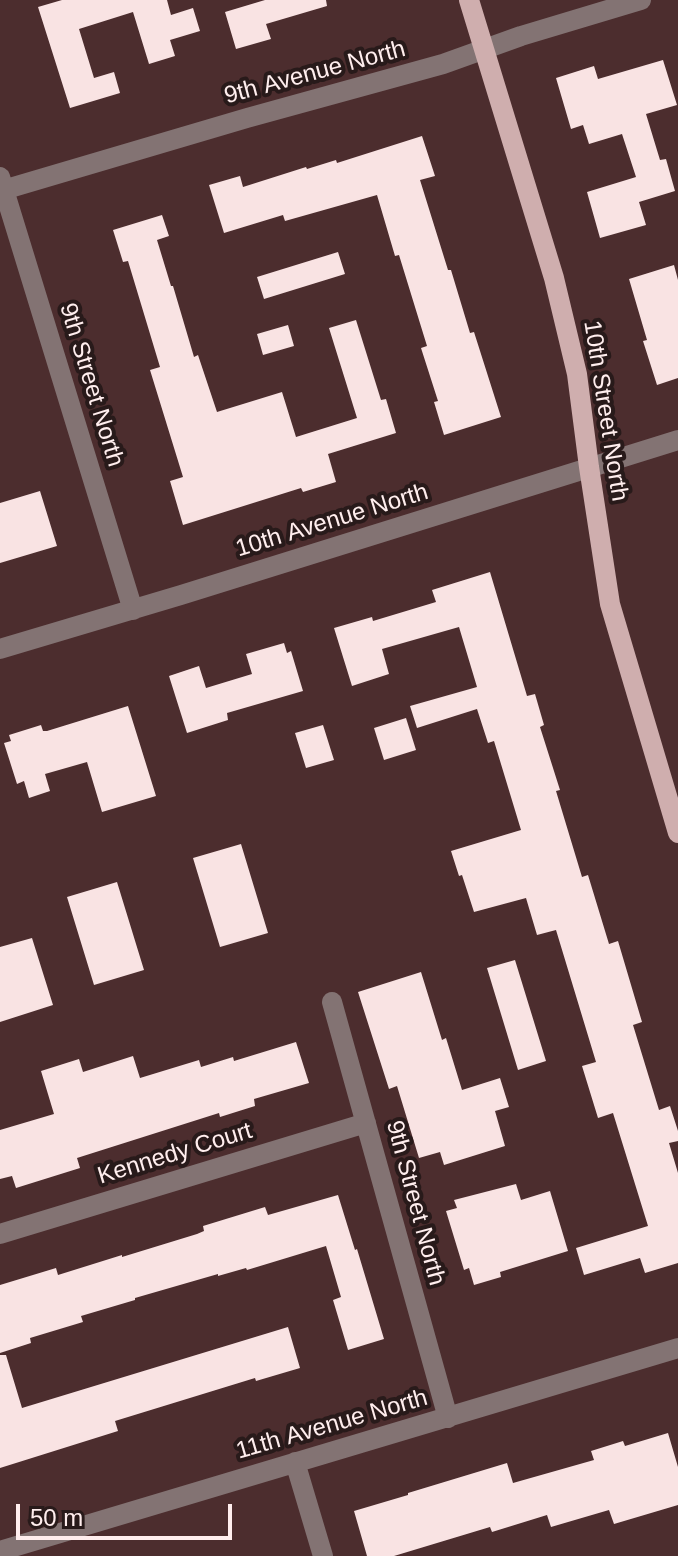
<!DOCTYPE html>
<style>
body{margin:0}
#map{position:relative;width:678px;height:1556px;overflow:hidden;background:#4c2d2e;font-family:Arial,sans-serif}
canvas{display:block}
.scale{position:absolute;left:16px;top:1504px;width:216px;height:36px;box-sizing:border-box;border:4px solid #fee;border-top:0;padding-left:10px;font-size:24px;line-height:28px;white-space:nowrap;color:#fee;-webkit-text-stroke:6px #281a1a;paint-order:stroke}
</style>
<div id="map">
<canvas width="678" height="1556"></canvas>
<div class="scale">50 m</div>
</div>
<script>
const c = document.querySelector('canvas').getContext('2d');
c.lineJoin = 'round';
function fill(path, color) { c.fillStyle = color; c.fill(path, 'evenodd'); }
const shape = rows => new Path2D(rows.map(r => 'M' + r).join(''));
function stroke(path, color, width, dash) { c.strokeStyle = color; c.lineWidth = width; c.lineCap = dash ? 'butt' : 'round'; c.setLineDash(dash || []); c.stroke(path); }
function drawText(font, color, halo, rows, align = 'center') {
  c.font = font + ' Arial,sans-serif'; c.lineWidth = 8; c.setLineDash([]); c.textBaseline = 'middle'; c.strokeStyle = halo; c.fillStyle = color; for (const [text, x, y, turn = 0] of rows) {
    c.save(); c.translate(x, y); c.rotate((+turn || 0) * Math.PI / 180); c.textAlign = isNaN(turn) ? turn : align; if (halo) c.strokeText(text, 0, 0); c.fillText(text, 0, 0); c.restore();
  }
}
fill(shape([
 [62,0,167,0,171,15,193,8,200,31,170,40,175,56,149,64,133,12,79,29,94,78,114,72,120,93,70,108,38,7],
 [265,0,326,0,327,6,266,24,271,39,236,49,225,12],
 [663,60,677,105,646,114,660,160,666,159,675,191,639,202,646,225,600,238,587,192,636,177,622,134,589,144,583,125,571,129,556,78,594,66,598,79],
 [422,136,435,176,420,180,448,270,451,270,470,333,474,332,501,417,444,435,434,402,438,401,421,348,427,346,399,255,395,256,377,195,285,221,283,215,224,233,209,185,240,176,243,187,306,167,307,169,336,160,337,163],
 [162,215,169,236,157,240,171,286,173,286,194,357,198,355,217,412,282,392,296,437,357,418,329,328,356,320,381,400,386,399,396,433,328,454,336,482,303,492,301,488,183,525,170,481,183,477,150,370,160,367,128,261,123,262,113,230],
 [338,252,345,274,264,299,257,277],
 [674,265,678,280,678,378,657,385,643,341,647,340,629,279],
 [288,325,294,346,263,355,257,334],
 [40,491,57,546,0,563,0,503],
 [490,572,527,696,535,694,544,725,540,727,560,790,556,791,582,877,588,875,609,944,618,941,642,1022,633,1025,659,1110,670,1106,678,1131,678,1141,669,1143,678,1173,678,1263,645,1273,640,1258,584,1275,576,1248,648,1226,613,1113,598,1118,582,1066,596,1062,556,930,537,935,526,898,474,912,462,875,459,876,451,851,521,830,494,741,488,743,477,709,417,728,410,706,477,687,459,627,382,649,389,674,352,686,334,628,372,617,373,621,436,602,432,590],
 [284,643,287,653,291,651,303,691,227,713,228,720,187,733,169,676,199,666,206,688,252,674,246,654],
 [128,706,156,796,102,812,87,762,45,774,50,791,29,798,24,781,17,784,4,743,11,741,9,735,41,725,43,731,47,731],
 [406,718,416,750,384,760,374,728],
 [323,725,334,760,306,768,295,733],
 [241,844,268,933,220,947,193,858],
 [117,882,144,970,94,985,67,897],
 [32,938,53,1005,0,1022,0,947],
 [515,960,546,1061,518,1070,487,968],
 [421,972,442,1040,446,1038,462,1090,500,1078,509,1107,495,1111,505,1146,444,1165,440,1152,419,1158,397,1086,389,1089,358,992],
 [296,1042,309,1083,254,1099,255,1106,220,1117,219,1113,77,1158,80,1168,16,1188,12,1176,0,1179,0,1130,54,1114,41,1071,79,1059,83,1072,133,1056,140,1078,199,1060,201,1067,233,1057,234,1061],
 [516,1184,521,1200,550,1191,568,1251,500,1272,501,1277,474,1285,469,1268,464,1270,446,1211,457,1208,454,1200],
 [338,1195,355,1250,357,1249,384,1339,348,1350,333,1300,341,1297,326,1246,247,1270,246,1268,218,1276,218,1274,135,1298,135,1300,81,1316,83,1322,30,1338,31,1343,0,1353,0,1285,56,1268,58,1275,122,1255,122,1257,197,1234,204,1231,203,1226,265,1207,268,1215],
 [288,1327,300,1368,256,1381,255,1378,115,1421,118,1431,0,1468,0,1355,6,1355,22,1408],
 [668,1433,678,1467,678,1505,614,1524,609,1510,551,1527,547,1515,492,1532,490,1527,394,1556,367,1556,354,1511,408,1495,408,1493,507,1463,513,1483,594,1460,591,1451,623,1441,625,1446]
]), '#f9e3e3');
stroke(shape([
 [0,177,133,610],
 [0,191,247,118,443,64,521,36,641,0],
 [0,649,181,595,678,440],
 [332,1002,448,1418],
 [0,1234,366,1123],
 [295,1462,323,1556],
 [0,1551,678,1348]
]), '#837373', 20);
stroke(shape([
 [469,0,554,278,577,374,589,467,610,604,678,833]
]), '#cfaeae', 20);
drawText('24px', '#fee', '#281a1a', [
 ["9th Avenue North",315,73,-15],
 ["9th Street North",91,385,73],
 ["10th Street North",605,411,81],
 ["10th Avenue North",332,521,-17],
 ["Kennedy Court",175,1154,-17],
 ["9th Street North",415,1203,75],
 ["11th Avenue North",332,1425,-16]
]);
</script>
